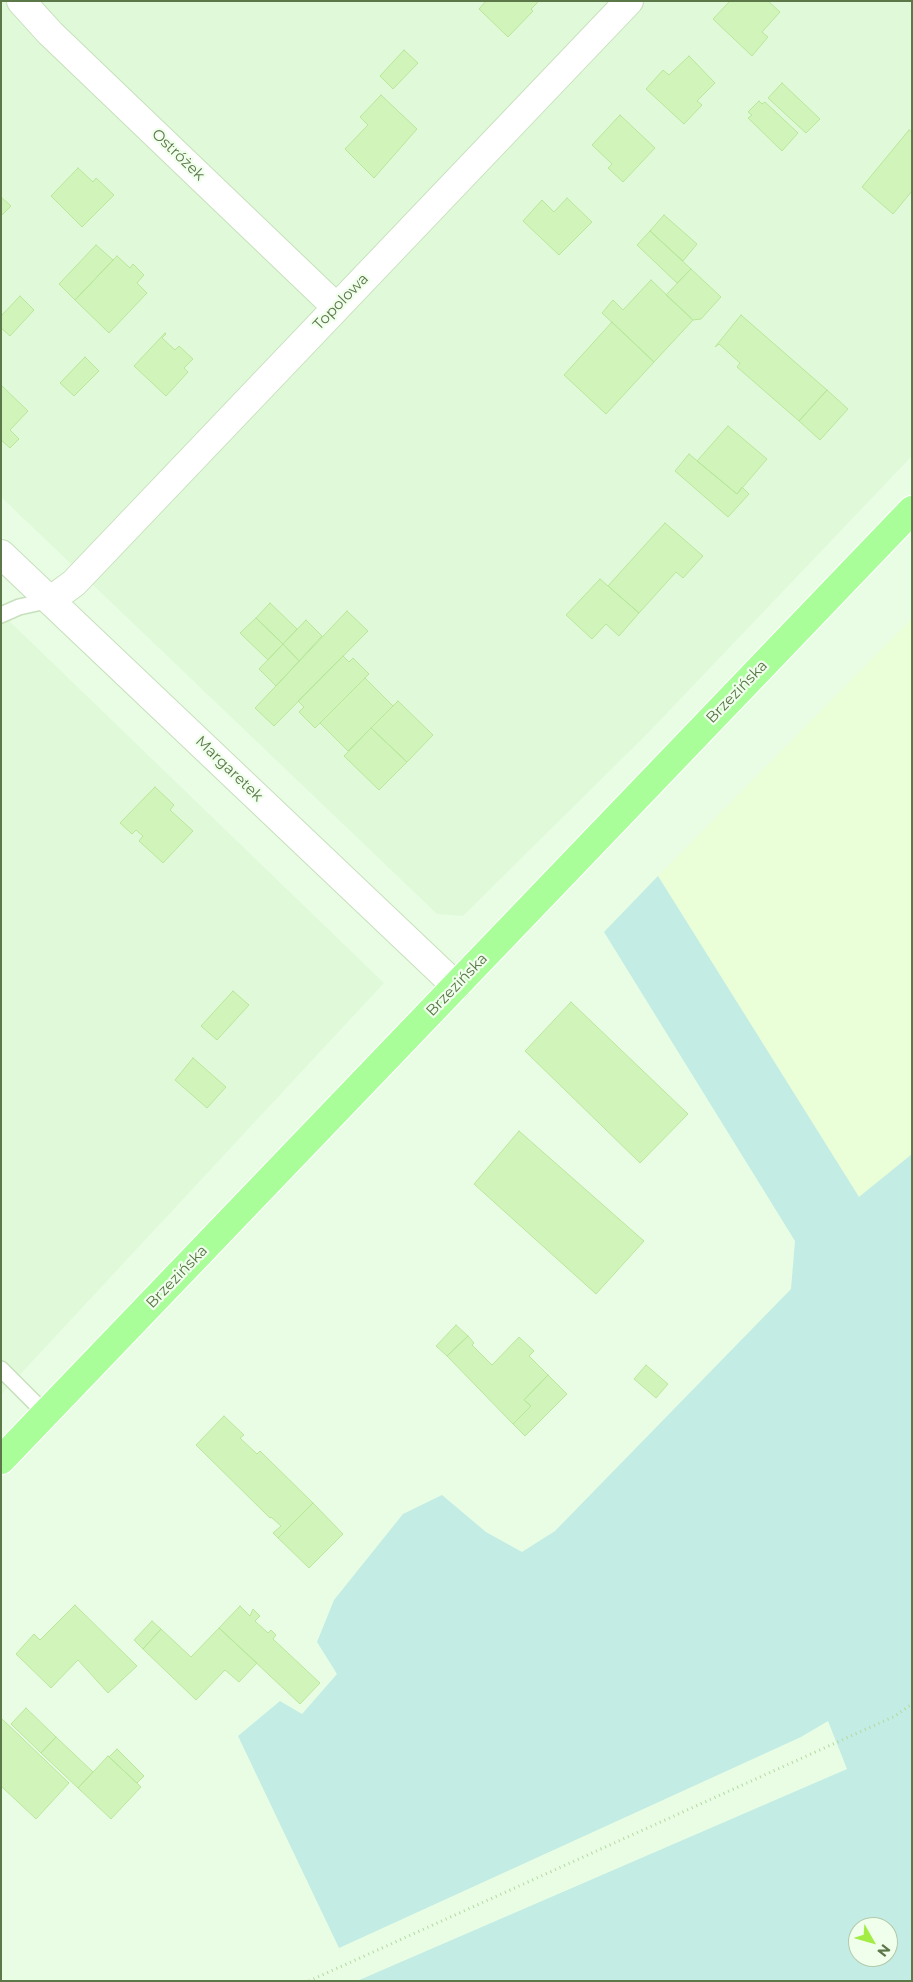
<!DOCTYPE html>
<meta charset="utf-8">
<style>
body{margin:0}
#map{position:relative;width:913px;height:1982px;overflow:hidden;background:#e9fde5;font-family:Montserrat,sans-serif}
canvas{display:block}
.frame{position:absolute;inset:0;border:2px solid #5c7748;pointer-events:none}
.north{position:absolute;left:848px;top:1917px;width:50px;height:50px;box-sizing:border-box;background:#efffec;border:1px solid #b4c9aa;border-radius:50%;rotate:128deg;font-size:14px;font-weight:700;line-height:20px;text-align:center;color:#5c7748}
.north::after{content:'';display:block;margin:auto;width:18px;height:22px;background:#a2ec44;clip-path:polygon(50% 0,100% 100%,50% 72%,0 100%)}
</style>
<div id="map">
<canvas width="913" height="1982"></canvas>
<div class="frame"></div>
<div class="north">N</div>
</div>
<script>
const c = document.querySelector('canvas').getContext('2d');
c.lineJoin = 'round';
function fill(path, color) { c.fillStyle = color; c.fill(path, 'evenodd'); }
const shape = rows => new Path2D(rows.map(r => 'M' + r).join(''));
function stroke(path, color, width, dash) { c.strokeStyle = color; c.lineWidth = width; c.lineCap = dash ? 'butt' : 'round'; c.setLineDash(dash || []); c.stroke(path); }
function drawText(font, color, halo, rows, align = 'center') {
  c.font = font + ' Montserrat,sans-serif'; c.lineWidth = 4.5; c.setLineDash([]); c.textBaseline = 'middle'; c.strokeStyle = halo; c.fillStyle = color; for (const [text, x, y, turn = 0] of rows) {
    c.save(); c.translate(x, y); c.rotate((+turn || 0) * Math.PI / 180); c.textAlign = isNaN(turn) ? turn : align; if (halo) c.strokeText(text, 0, 0); c.fillText(text, 0, 0); c.restore();
  }
}
fill(shape([
 [1,1,912,1,912,456,648,733,463,916,437,914,1,497],
 [1,613,384,983,1,1395]
]), '#e0fad9');
fill(shape([
 [912,618,912,1154,859,1198,658,876]
]), '#eafed8');
fill(shape([
 [658,876,859,1197,912,1154,912,1981,357,1981,847,1769,828,1721,801,1737,339,1948,238,1736,280,1701,302,1714,337,1674,317,1642,334,1600,403,1514,442,1495,486,1532,522,1552,555,1531,791,1289,795,1241,604,932],
 [858,1927,888,1927,888,1957,858,1957]
]), '#c2ece4');
const building = shape([
 [486,1,539,1,531,9,533,11,508,37,479,9,486,1],
 [730,1,768,1,780,12,762,32,768,37,752,56,713,19,730,1],
 [404,50,418,63,393,89,380,76,404,50],
 [689,56,715,83,697,101,702,105,684,124,646,89,663,70,669,75,689,56],
 [782,83,820,119,806,133,768,98,782,83],
 [381,95,417,129,374,178,345,149,368,125,360,117,381,95],
 [759,101,762,104,765,102,798,133,782,151,748,118,752,115,748,112,759,101],
 [620,115,655,148,623,182,608,168,612,164,592,145,620,115],
 [909,130,912,132,912,191,893,214,862,187,909,130],
 [78,168,93,182,96,178,114,195,82,227,51,196,78,168],
 [1,197,11,206,1,216,1,197],
 [567,198,592,222,559,255,523,221,542,200,554,212,567,198],
 [664,215,697,244,683,261,650,231,664,215],
 [650,231,691,269,677,283,637,245,650,231],
 [96,245,113,260,75,300,59,284,96,245],
 [117,256,130,268,133,264,144,275,137,283,147,293,109,333,75,300,117,256],
 [691,269,721,297,701,319,693,320,666,295,691,269],
 [651,280,693,320,654,362,602,313,613,300,623,310,651,280],
 [20,296,34,310,10,336,1,328,1,316,20,296],
 [741,315,827,390,799,421,737,367,740,363,719,344,715,347,741,315],
 [612,322,654,362,606,414,564,375,612,322],
 [165,333,166,334,162,338,175,350,179,346,193,359,184,368,188,372,166,396,134,366,165,333],
 [85,357,99,371,74,396,60,383,85,357],
 [1,385,28,411,10,430,19,439,10,448,1,440,1,385],
 [827,390,848,409,820,440,799,421,827,390],
 [728,426,767,459,737,494,697,461,728,426],
 [689,454,737,494,742,487,749,494,728,517,675,471,689,454],
 [665,523,703,556,683,578,676,572,639,613,608,586,665,523],
 [600,579,639,613,619,636,606,624,592,639,566,615,600,579],
 [270,603,297,629,283,644,256,618,270,603],
 [347,611,368,631,274,726,255,708,347,611],
 [256,618,283,644,268,660,240,633,256,618],
 [306,620,322,636,299,661,283,644,306,620],
 [283,644,299,661,276,686,259,669,283,644],
 [343,656,349,662,353,658,369,674,315,728,299,712,304,707,298,701,343,656],
 [365,678,393,706,348,751,320,723,365,678],
 [398,701,433,735,407,762,371,728,398,701],
 [371,728,407,762,379,790,344,756,371,728],
 [155,787,174,805,170,810,193,831,163,863,139,841,143,836,136,830,132,834,120,823,155,787],
 [233,991,249,1005,217,1040,201,1026,233,991],
 [571,1002,688,1114,640,1163,525,1051,571,1002],
 [193,1058,226,1087,207,1108,175,1080,193,1058],
 [519,1131,644,1241,596,1294,474,1184,519,1131],
 [456,1325,468,1336,447,1356,436,1346,456,1325],
 [468,1336,474,1343,472,1345,492,1365,519,1337,534,1351,529,1356,548,1375,524,1400,531,1406,513,1424,447,1356,468,1336],
 [646,1365,668,1384,656,1398,634,1379,646,1365],
 [548,1375,567,1394,525,1436,513,1424,531,1406,524,1400,548,1375],
 [224,1416,244,1435,240,1438,257,1454,260,1451,313,1503,278,1538,273,1533,281,1526,271,1517,270,1518,196,1445,224,1416],
 [313,1503,343,1534,309,1568,278,1538,313,1503],
 [75,1605,137,1666,108,1693,78,1660,51,1688,16,1654,34,1634,40,1640,75,1605],
 [240,1606,250,1616,253,1609,260,1616,255,1621,268,1633,271,1630,276,1635,273,1639,320,1683,300,1704,219,1628,240,1606],
 [152,1621,161,1629,143,1649,134,1640,152,1621],
 [219,1628,257,1663,239,1682,225,1670,196,1700,143,1649,161,1629,191,1657,219,1628],
 [26,1708,56,1737,41,1753,11,1724,26,1708],
 [1,1718,69,1783,36,1819,1,1786,1,1718],
 [56,1737,93,1772,78,1788,41,1753,56,1737],
 [117,1749,144,1776,137,1783,109,1757,117,1749],
 [108,1756,141,1787,111,1819,78,1788,108,1756]
]);
fill(building, '#d1f4bb');
stroke(building, '#b9e79a', 1);
const service = shape([
 [1,615,19,607,51,600],
 [1,1369,46,1414]
]);
const minor = shape([
 [21,1,50,33,336,307],
 [1,554,456,986],
 [51,600,74,583,629,1]
]);
const primary = shape([
 [1,1460,912,510]
]);
stroke(service, '#c7e0bc', 18);
stroke(minor, '#c7e0bc', 30);
stroke(primary, '#fff', 30);
stroke(shape([
 [309,1981,895,1716,912,1704]
]), '#b5d99e', 3, [1, 4]);
stroke(service, '#fff', 15);
stroke(minor, '#fff', 28);
stroke(primary, '#aafe9a', 28);
drawText('15px', '#5c7748', '#efffec', [
 ["Ostróżek",178,155,44],
 ["Topolowa",341,302,-46],
 ["Brzezińska",737,692,-46],
 ["Margaretek",229,769,44],
 ["Brzezińska",457,985,-46],
 ["Brzezińska",177,1277,-46]
]);
</script>
